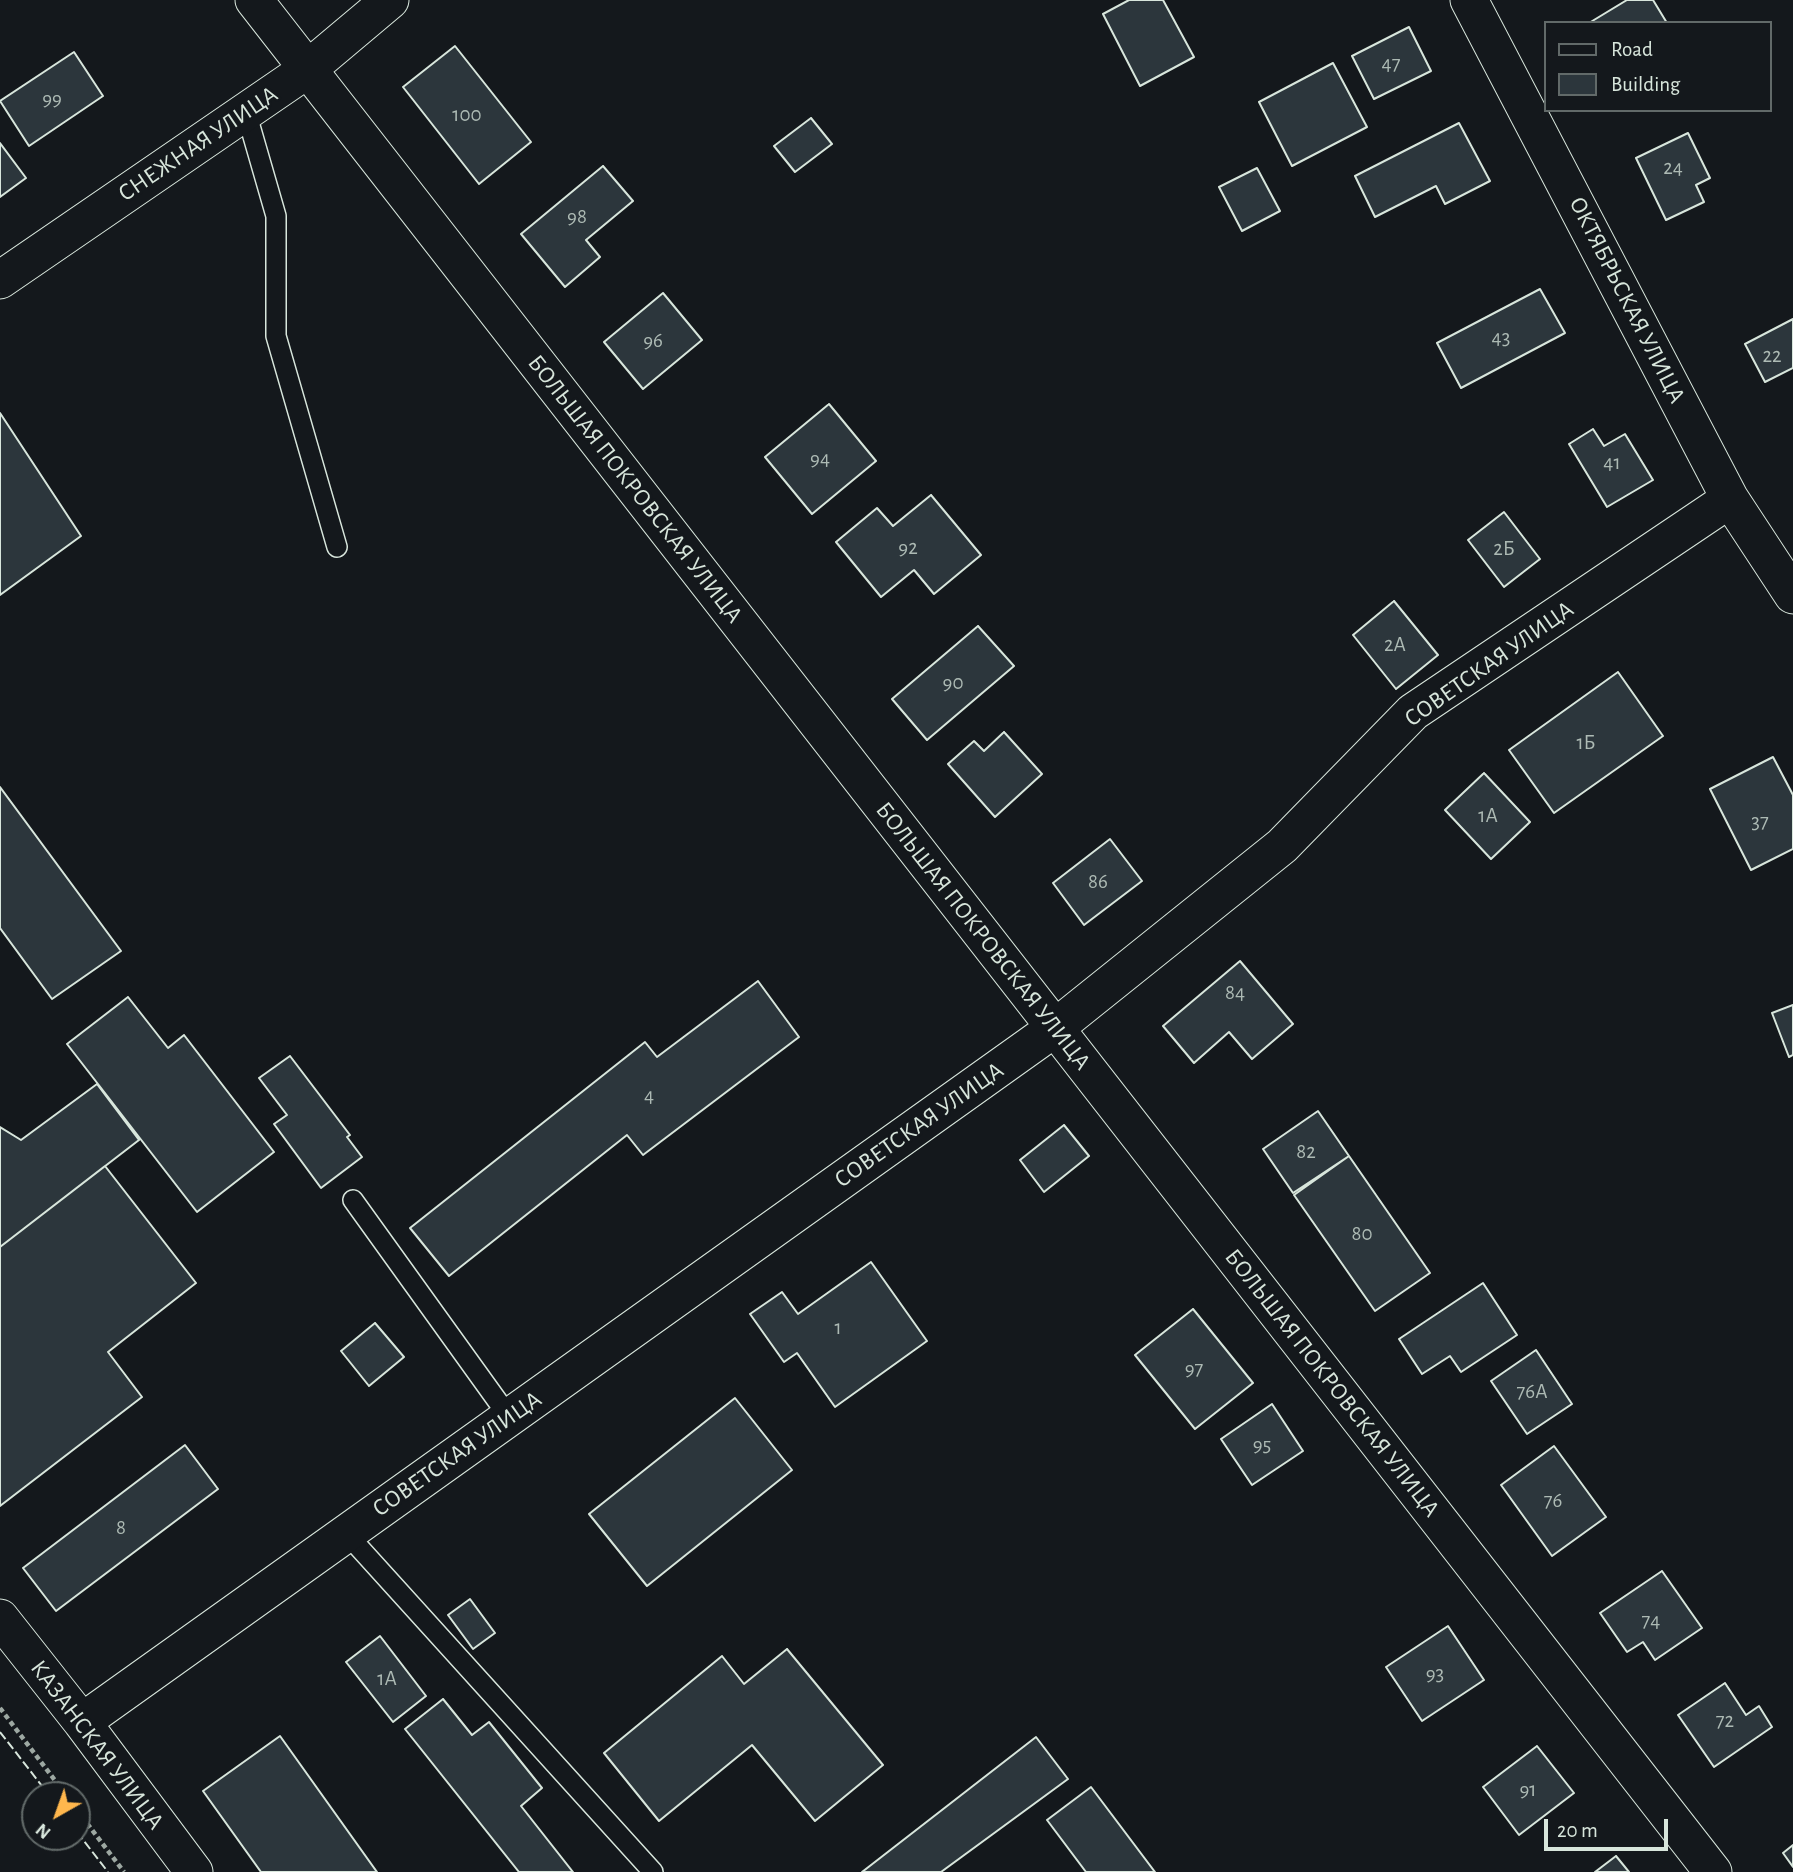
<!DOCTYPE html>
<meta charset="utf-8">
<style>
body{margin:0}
#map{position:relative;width:1793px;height:1872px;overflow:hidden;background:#14181c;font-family:"Alegreya Sans",sans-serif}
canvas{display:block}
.legend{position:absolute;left:1544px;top:21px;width:228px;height:91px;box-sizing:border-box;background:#14181c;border:2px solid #626a69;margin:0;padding:9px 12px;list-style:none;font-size:21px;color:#d8e6dc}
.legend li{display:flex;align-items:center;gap:14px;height:35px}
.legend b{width:35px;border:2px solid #626a69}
.north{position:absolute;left:21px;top:1781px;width:70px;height:70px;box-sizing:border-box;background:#14181c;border:2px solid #626a69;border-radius:50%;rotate:220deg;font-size:19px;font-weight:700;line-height:28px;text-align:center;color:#d8e6dc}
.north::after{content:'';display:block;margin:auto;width:24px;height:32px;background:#ffb74d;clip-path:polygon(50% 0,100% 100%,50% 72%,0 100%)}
.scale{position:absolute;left:1544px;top:1819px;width:124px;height:32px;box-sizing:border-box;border:4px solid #d8e6dc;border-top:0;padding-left:9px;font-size:21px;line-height:24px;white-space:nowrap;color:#d8e6dc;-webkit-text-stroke:5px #14181c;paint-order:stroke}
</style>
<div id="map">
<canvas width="1793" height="1872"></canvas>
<ul class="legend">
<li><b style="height:9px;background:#14181c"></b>Road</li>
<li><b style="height:19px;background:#2c363c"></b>Building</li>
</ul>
<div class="north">N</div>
<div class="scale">20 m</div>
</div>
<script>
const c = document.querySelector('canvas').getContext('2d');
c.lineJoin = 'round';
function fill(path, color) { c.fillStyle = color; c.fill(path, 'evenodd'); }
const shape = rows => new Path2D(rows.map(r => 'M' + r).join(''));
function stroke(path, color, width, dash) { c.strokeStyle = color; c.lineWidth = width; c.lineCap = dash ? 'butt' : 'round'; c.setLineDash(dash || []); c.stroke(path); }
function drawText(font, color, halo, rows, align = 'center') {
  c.font = font + ' "Alegreya Sans",sans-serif'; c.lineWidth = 5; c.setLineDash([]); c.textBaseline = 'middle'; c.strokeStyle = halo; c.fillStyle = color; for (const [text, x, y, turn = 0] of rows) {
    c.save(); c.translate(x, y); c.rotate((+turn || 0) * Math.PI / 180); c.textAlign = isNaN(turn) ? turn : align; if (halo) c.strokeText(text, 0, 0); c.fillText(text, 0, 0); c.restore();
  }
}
const building = shape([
 [1129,0,1163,0,1194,57,1140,86,1103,14,1129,0],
 [1627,0,1653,0,1667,23,1589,23,1627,0],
 [1409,27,1431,71,1374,99,1352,56,1409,27],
 [455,46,531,142,479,184,403,87,455,46],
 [74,52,103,96,29,146,0,101,74,52],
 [1333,63,1367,127,1292,166,1259,102,1333,63],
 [811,118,832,144,795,172,774,146,811,118],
 [1459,123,1490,181,1445,204,1436,186,1375,217,1355,176,1459,123],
 [1688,133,1710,178,1696,185,1704,202,1666,220,1636,158,1688,133],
 [0,143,26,178,0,197,0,143],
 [603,166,633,201,586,240,600,257,565,287,521,234,603,166],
 [1257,168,1280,211,1242,231,1219,187,1257,168],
 [1540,289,1565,333,1461,388,1437,343,1540,289],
 [663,293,702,340,643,389,604,342,663,293],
 [1793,319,1793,368,1765,382,1745,344,1793,319],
 [829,404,876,461,812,514,765,457,829,404],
 [0,413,81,536,0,595,0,413],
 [1593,429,1604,446,1625,434,1653,480,1607,507,1569,444,1593,429],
 [931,495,981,555,934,594,914,570,881,597,836,542,877,508,893,526,931,495],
 [1504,512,1540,559,1504,587,1468,540,1504,512],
 [1394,601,1438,655,1396,689,1353,635,1394,601],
 [978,626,1014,666,927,740,892,699,978,626],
 [1618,672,1663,736,1554,813,1509,750,1618,672],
 [1004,732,1042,774,995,817,948,764,974,741,984,751,1004,732],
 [1773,757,1793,795,1793,849,1751,870,1710,789,1773,757],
 [1484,773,1530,822,1491,859,1445,810,1484,773],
 [0,787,121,951,52,999,0,928,0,787],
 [1110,839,1142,881,1084,925,1053,883,1110,839],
 [1240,961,1293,1024,1252,1059,1229,1032,1194,1063,1163,1026,1240,961],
 [758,981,799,1037,643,1155,627,1135,449,1276,410,1228,645,1042,657,1057,758,981],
 [128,997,168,1048,184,1035,274,1152,197,1212,67,1044,128,997],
 [1793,1005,1793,1055,1789,1057,1772,1013,1793,1005],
 [290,1056,350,1135,347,1137,362,1157,321,1188,274,1124,287,1115,259,1078,290,1056],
 [97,1084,139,1140,0,1247,0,1127,21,1140,97,1084],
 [1318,1111,1349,1156,1293,1193,1263,1149,1318,1111],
 [1064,1125,1089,1156,1044,1192,1020,1160,1064,1125],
 [1349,1156,1430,1273,1375,1311,1294,1195,1349,1156],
 [105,1166,196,1283,108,1352,142,1397,0,1506,0,1247,105,1166],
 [871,1262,927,1341,835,1407,797,1353,784,1362,750,1314,782,1292,798,1314,871,1262],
 [1483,1283,1517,1335,1461,1372,1450,1356,1422,1374,1399,1339,1483,1283],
 [1193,1309,1253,1383,1195,1429,1135,1355,1193,1309],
 [375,1323,404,1357,369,1386,341,1351,375,1323],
 [1536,1350,1572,1404,1527,1434,1491,1381,1536,1350],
 [735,1398,792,1470,647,1586,589,1514,735,1398],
 [1272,1404,1303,1451,1252,1485,1221,1439,1272,1404],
 [185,1445,218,1489,56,1611,23,1568,185,1445],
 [1554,1446,1606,1517,1552,1556,1501,1485,1554,1446],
 [1662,1571,1702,1628,1655,1660,1643,1642,1627,1652,1600,1613,1662,1571],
 [470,1599,495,1633,473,1649,448,1615,470,1599],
 [1448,1626,1484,1680,1422,1721,1386,1667,1448,1626],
 [380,1636,426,1696,393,1722,346,1662,380,1636],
 [787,1649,883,1765,815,1821,752,1745,659,1821,604,1753,722,1656,744,1684,787,1649],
 [1725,1683,1746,1715,1759,1706,1772,1727,1714,1767,1678,1715,1725,1683],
 [443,1699,472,1735,489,1722,542,1788,521,1806,573,1872,519,1872,405,1729,443,1699],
 [280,1736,377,1872,261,1872,203,1791,280,1736],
 [1036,1737,1068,1779,941,1872,862,1872,1036,1737],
 [1537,1746,1574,1793,1519,1835,1483,1787,1537,1746],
 [1091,1787,1155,1872,1086,1872,1047,1820,1091,1787],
 [1793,1845,1793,1867,1783,1853,1793,1845],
 [1616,1856,1629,1872,1595,1872,1616,1856]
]);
fill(building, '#2c363c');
stroke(building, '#d8e6dc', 2);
const service = shape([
 [246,112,276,216,276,336,337,547],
 [353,1200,509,1417],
 [346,1533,653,1872]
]);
const minor = shape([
 [254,0,1713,1872],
 [1469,0,1730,499,1793,595],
 [0,280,308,69,390,0],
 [0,1618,82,1722,194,1872],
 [82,1722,1055,1028,1282,846,1413,712,1730,499]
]);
stroke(service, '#d8e6dc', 22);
stroke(minor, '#d8e6dc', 39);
stroke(shape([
 [0,1708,66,1795],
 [77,1810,124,1872]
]), '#9da8a2', 4.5, [5, 3.5]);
stroke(service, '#14181c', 19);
stroke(minor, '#14181c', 37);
stroke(shape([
 [0,1732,49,1795],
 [77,1832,108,1872]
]), '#d8e6dc', 2, [9, 3.5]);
drawText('21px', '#adbab4', null, [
 ["47",1391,64],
 ["99",52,99],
 ["100",467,115],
 ["24",1673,168],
 ["98",577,217],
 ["43",1501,338],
 ["96",653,341],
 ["22",1772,356],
 ["94",820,459],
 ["41",1612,463],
 ["92",908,548],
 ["2Б",1504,549],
 ["2А",1395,645],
 ["90",953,683],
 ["1Б",1586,743],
 ["1А",1488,816],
 ["37",1760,822],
 ["86",1098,882],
 ["84",1235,993],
 ["4",649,1096],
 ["82",1306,1152],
 ["80",1362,1234],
 ["1",838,1328],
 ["97",1194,1369],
 ["76А",1532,1392],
 ["95",1262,1445],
 ["76",1553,1501],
 ["8",121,1528],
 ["74",1651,1621],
 ["93",1435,1674],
 ["1А",387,1679],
 ["72",1725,1721],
 ["91",1528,1790]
]);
drawText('24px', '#d8e6dc', '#14181c', [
 ["СНЕЖНАЯ УЛИЦА",198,144,-34],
 ["ОКТЯБРЬСКАЯ УЛИЦА",1627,300,63],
 ["БОЛЬШАЯ ПОКРОВСКАЯ УЛИЦА",635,489,52],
 ["СОВЕТСКАЯ УЛИЦА",1489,664,-35],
 ["БОЛЬШАЯ ПОКРОВСКАЯ УЛИЦА",983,936,52],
 ["СОВЕТСКАЯ УЛИЦА",919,1125,-35],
 ["БОЛЬШАЯ ПОКРОВСКАЯ УЛИЦА",1332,1383,52],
 ["СОВЕТСКАЯ УЛИЦА",457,1454,-35],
 ["КАЗАНСКАЯ УЛИЦА",97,1745,53]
]);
</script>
